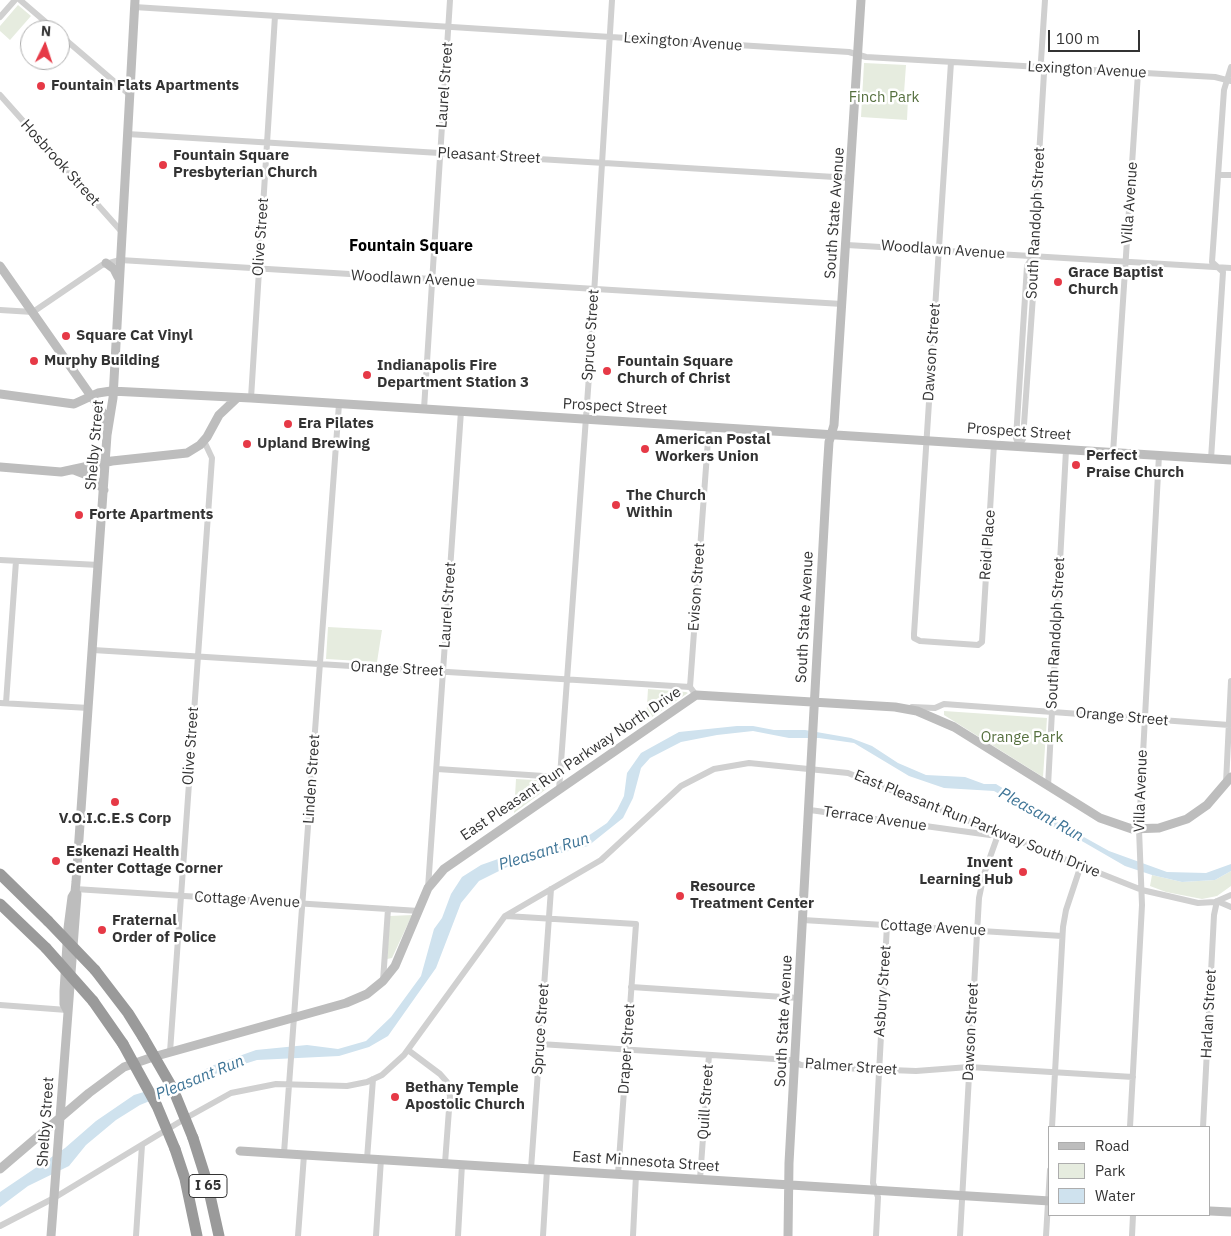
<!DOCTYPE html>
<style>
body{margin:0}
#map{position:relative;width:1231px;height:1236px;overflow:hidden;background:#fff;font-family:"IBM Plex Sans",sans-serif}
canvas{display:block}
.legend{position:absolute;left:1048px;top:1126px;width:162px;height:90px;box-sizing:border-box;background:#fff;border:1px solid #adadad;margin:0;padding:6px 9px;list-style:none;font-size:15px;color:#333}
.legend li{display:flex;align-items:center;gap:10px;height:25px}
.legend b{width:25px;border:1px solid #adadad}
.north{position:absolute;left:20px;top:20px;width:50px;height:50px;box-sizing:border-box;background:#fff;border:1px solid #adadad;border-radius:50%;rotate:4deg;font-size:14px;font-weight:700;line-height:20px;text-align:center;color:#333}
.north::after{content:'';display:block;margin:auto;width:18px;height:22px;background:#e63946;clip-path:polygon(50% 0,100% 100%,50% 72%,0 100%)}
.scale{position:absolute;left:1048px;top:30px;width:92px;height:22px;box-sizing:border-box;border:2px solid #333;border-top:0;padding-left:6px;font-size:15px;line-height:18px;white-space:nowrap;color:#333;-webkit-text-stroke:4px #fff;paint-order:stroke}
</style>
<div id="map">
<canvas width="1231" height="1236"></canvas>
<ul class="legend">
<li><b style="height:6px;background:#bdbdbd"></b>Road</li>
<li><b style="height:14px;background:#e6ecdf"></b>Park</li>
<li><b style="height:14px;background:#cfe2ee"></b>Water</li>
</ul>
<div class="north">N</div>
<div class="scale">100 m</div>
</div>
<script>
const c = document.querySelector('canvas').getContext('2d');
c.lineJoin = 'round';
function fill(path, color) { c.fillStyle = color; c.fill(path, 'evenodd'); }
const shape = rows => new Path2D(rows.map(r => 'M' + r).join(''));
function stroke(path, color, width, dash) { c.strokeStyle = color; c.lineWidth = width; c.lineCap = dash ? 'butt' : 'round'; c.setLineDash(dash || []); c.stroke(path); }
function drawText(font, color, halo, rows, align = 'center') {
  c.font = font + ' "IBM Plex Sans",sans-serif'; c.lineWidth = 5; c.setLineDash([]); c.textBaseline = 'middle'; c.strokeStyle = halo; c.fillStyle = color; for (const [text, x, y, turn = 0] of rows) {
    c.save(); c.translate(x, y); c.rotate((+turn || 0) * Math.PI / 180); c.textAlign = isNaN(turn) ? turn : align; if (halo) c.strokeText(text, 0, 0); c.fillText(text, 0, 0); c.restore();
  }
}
fill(shape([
 [18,5,31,16,10,40,0,31,0,26],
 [864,63,906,65,904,93,908,99,907,120,861,117],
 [328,627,382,630,377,662,326,659],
 [648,689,686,692,688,693,646,721],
 [944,711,1047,718,1043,777,944,715],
 [516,779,552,781,553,784,514,813],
 [1231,871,1231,886,1217,896,1202,899,1166,892,1150,886,1152,875,1182,882,1215,880],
 [412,915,392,958,387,959,390,916]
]), '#e6ecdf');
fill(shape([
 [737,726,753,726,774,730,805,730,851,738,872,746,898,763,926,775,965,777,984,784,996,784,1057,822,1109,851,1167,872,1206,873,1231,864,1231,871,1215,880,1182,882,1152,875,1125,866,1080,840,1064,835,1040,817,994,791,944,788,909,776,854,743,819,738,789,738,753,731,717,735,681,742,650,758,641,768,633,798,623,818,588,846,507,867,479,881,461,903,436,968,388,1036,369,1047,339,1056,257,1060,225,1070,140,1105,116,1120,86,1145,69,1166,28,1186,0,1207,0,1192,65,1148,96,1121,134,1095,186,1079,214,1065,256,1050,307,1045,338,1049,366,1041,391,1017,421,976,434,929,442,918,451,894,462,877,481,865,498,859,529,856,585,838,607,823,617,810,624,796,627,773,641,753,679,732]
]), '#cfe2ee');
stroke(shape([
 [20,0,55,30],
 [134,7,849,52,866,57,1215,77,1231,81],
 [0,17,15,0],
 [60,35,130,95],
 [951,62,914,634,914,638,920,641,978,645,982,642,994,444],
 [0,95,121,231],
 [127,134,851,178],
 [1218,175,1231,175],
 [847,245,1231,268],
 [0,310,33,312,102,265,120,260,842,304],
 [251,398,275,16],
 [424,409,450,0],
 [1019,446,1023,439,1035,267,1033,256,1044,73,1041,61,1045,0],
 [1019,446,1016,438,1027,266,1033,256],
 [1113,453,1138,73],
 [1211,459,1223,272,1212,262,1224,90,1231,67],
 [0,560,99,565],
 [93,650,690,687,696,695],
 [690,687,709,426],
 [0,703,89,708],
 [6,703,16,561],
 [912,707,935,708,944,704,1229,725],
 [437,769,559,777],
 [1226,783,1231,681],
 [1048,786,1066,450],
 [559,790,589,376,612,0],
 [810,810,990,835,999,832],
 [428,888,461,411],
 [75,889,419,911],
 [1217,901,1231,907],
 [506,916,636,924,618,1174],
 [803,920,1062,936],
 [383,981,388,909],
 [631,987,799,998],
 [0,1005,67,1010],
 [540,1044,790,1060,801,1065,839,1068,916,1071,969,1067,1133,1077],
 [408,1050,440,1074,447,1082,450,1096,445,1163],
 [170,1052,212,458,204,441],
 [1052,1127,1063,927,1066,910,1081,865],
 [1130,1127,1142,905,1139,829,1159,455],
 [1203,1127,1214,915,1217,901],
 [284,1153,339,404],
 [367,1159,373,1079],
 [531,1169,551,889],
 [700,1179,709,1055],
 [0,1226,54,1198,186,1118,231,1093,276,1084,347,1086,367,1082,382,1075,404,1055,505,916,601,860,681,786,714,769,749,763,848,773,1142,890,1198,903,1215,902,1231,895],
 [136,1236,142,1145],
 [298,1236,304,1155],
 [376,1236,381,1159],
 [458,1236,462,1164],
 [543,1236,547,1170],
 [633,1236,636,1175],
 [876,1236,878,1197,873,1183,887,925],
 [960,1236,979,898,984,874,999,832],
 [1046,1236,1050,1170],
 [1132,1236,1133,1215]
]), '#d0d0d0', 6);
stroke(shape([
 [106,263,114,269,118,277],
 [0,266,105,416,107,427],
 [0,394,74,404,98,393,111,391,251,398,1231,460],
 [0,467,61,472,112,461,187,453,200,445,207,437,219,415,237,398],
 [74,470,92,477,104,490],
 [67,1010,64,1004,64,991,68,928,72,897,75,892,76,882,107,435,113,398,135,0],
 [240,1151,1050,1201],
 [0,1169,89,1093,124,1067,153,1057,346,1003,367,994,383,981,395,966,428,888,444,869,696,695,895,707,917,711,954,727,1100,818,1132,829,1159,828,1187,819,1207,805,1231,777],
 [1210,1211,1231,1212],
 [51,1236,77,894],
 [788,1236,789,1163,827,473,829,442,834,425,861,0]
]), '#bdbdbd', 9);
stroke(shape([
 [0,874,48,921],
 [0,904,46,948],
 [95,970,128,1013,143,1037],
 [93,1001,123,1044],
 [193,1138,207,1182,219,1236],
 [175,1149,185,1179,197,1236]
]), '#9a9a9a', 11);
stroke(shape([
 [48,921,95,970],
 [46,948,93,1001],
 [143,1037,173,1089,193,1138],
 [123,1044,157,1106,175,1149]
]), '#9a9a9a', 11);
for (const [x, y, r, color] of [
 [41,86,5,"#e63946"],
 [163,165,5,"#e63946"],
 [1058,282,5,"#e63946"],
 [66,336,5,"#e63946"],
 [34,361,5,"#e63946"],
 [607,371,5,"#e63946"],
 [367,375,5,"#e63946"],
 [288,424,5,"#e63946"],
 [247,444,5,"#e63946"],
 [645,449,5,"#e63946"],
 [1076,465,5,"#e63946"],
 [616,505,5,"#e63946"],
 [79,515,5,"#e63946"],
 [115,802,5,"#e63946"],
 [56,861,5,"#e63946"],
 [1023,872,5,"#e63946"],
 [680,896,5,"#e63946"],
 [102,930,5,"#e63946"],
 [395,1097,5,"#e63946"]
]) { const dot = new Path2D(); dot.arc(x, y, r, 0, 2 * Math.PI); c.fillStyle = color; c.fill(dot); stroke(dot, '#fff', 2); }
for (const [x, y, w] of [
 [208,1186,38]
]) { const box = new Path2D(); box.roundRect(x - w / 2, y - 11.5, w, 23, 4); c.fillStyle = '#fff'; c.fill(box); stroke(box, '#333', 1); }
drawText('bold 14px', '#333', null, [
 ["I 65",208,1186]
]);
drawText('15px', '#333', '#fff', [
 ["Lexington Avenue",683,42,4],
 ["Lexington Avenue",1087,70,3],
 ["Laurel Street",445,85,-86],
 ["Pleasant Street",489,156,3],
 ["Hosbrook Street",60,163,48],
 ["Villa Avenue",1130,203,-86],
 ["South State Avenue",835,213,-86],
 ["South Randolph Street",1036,223,-87],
 ["Olive Street",261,237,-86],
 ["Woodlawn Avenue",943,250,4],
 ["Woodlawn Avenue",413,279,3],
 ["Spruce Street",591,335,-86],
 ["Dawson Street",932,352,-86],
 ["Prospect Street",615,407,3],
 ["Prospect Street",1019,432,4],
 ["Shelby Street",95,445,-85],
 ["Reid Place",988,545,-86],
 ["Evison Street",697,587,-86],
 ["Laurel Street",448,605,-86],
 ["South State Avenue",805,617,-87],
 ["South Randolph Street",1056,633,-87],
 ["Orange Street",397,669,3],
 ["Orange Street",1122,717,5],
 ["Olive Street",191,746,-86],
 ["East Pleasant Run Parkway North Drive",571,764,-34],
 ["Linden Street",312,779,-86],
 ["Villa Avenue",1141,791,-88],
 ["Terrace Avenue",875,819,8],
 ["East Pleasant Run Parkway South Drive",977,824,22],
 ["Cottage Avenue",247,900,3],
 ["Cottage Avenue",933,928,3],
 ["Asbury Street",883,991,-86],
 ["Harlan Street",1209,1014,-87],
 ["South State Avenue",784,1021,-87],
 ["Spruce Street",541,1029,-86],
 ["Dawson Street",971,1032,-87],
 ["Draper Street",627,1049,-86],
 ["Palmer Street",851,1067,4],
 ["Quill Street",706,1102,-86],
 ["Shelby Street",46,1122,-86],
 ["East Minnesota Street",646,1162,4]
]);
drawText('bold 15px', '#333', '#fff', [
 ["Fountain Flats Apartments",51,86],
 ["Fountain Square",173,156],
 ["Presbyterian Church",173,173],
 ["Grace Baptist",1068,273],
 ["Church",1068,290],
 ["Square Cat Vinyl",76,336],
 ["Murphy Building",44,361],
 ["Fountain Square",617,362],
 ["Church of Christ",617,379],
 ["Indianapolis Fire",377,366],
 ["Department Station 3",377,383],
 ["Era Pilates",298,424],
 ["American Postal",655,440],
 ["Workers Union",655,457],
 ["Upland Brewing",257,444],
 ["Perfect",1086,456],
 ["Praise Church",1086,473],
 ["The Church",626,496],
 ["Within",626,513],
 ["Forte Apartments",89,515],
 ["V.O.I.C.E.S Corp",115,819,"center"],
 ["Eskenazi Health",66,852],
 ["Center Cottage Corner",66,869],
 ["Invent",1013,863,"right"],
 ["Learning Hub",1013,880,"right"],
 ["Resource",690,887],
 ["Treatment Center",690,904],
 ["Fraternal",112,921],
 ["Order of Police",112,938],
 ["Bethany Temple",405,1088],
 ["Apostolic Church",405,1105]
], 'left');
drawText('15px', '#56703f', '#fff', [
 ["Finch Park",884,98],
 ["Orange Park",1022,738]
]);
drawText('bold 16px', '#000', '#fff', [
 ["Fountain Square",411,246]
]);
drawText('italic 16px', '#3f7597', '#fff', [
 ["Pleasant Run",1041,815,29],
 ["Pleasant Run",544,852,-17],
 ["Pleasant Run",200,1078,-22]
]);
</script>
